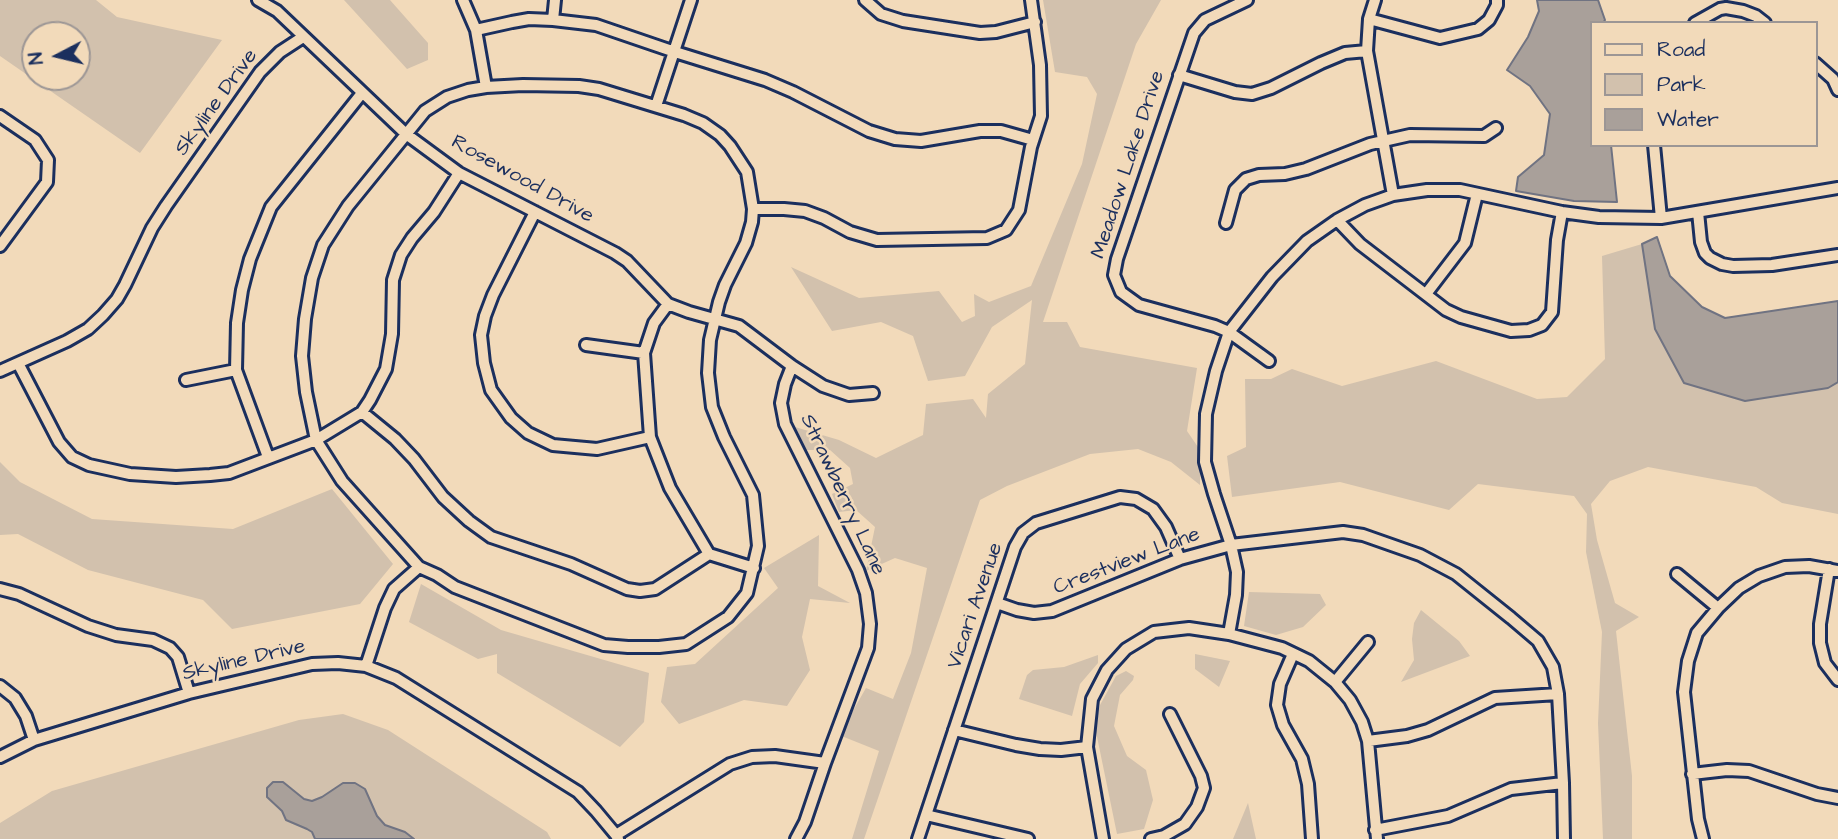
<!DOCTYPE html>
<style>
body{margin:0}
#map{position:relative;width:1838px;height:839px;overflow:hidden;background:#f2daba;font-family:"Architects Daughter",sans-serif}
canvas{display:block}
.legend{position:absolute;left:1590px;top:21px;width:228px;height:126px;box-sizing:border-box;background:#f2daba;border:2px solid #9c9695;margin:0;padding:9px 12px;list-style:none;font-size:21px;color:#1b2f5e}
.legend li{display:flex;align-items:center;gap:14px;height:35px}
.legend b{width:35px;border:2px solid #9c9695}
.north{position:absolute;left:21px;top:21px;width:70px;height:70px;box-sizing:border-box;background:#f2daba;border:2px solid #9c9695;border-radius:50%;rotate:263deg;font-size:19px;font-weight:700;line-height:28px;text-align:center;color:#1b2f5e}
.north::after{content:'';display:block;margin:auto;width:24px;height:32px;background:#1b2f5e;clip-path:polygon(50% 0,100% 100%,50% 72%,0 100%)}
</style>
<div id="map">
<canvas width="1838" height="839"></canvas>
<ul class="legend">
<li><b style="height:9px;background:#f2daba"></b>Road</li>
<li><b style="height:19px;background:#d2c1ad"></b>Park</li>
<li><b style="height:19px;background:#a9a09a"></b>Water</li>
</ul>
<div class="north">N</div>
</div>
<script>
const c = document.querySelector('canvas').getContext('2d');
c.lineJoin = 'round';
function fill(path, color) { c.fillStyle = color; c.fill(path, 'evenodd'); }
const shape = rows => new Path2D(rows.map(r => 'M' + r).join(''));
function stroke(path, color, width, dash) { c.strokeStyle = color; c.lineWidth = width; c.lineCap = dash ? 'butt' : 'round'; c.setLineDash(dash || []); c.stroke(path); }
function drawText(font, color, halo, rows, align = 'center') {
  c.font = font + ' "Architects Daughter",sans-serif'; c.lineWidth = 5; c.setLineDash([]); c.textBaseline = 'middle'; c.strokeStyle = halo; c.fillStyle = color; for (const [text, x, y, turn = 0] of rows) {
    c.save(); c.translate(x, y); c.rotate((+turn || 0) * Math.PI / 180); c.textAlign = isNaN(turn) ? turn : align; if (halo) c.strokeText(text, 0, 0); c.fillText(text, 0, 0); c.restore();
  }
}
fill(shape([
 [0,0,96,0,117,17,222,40,140,153,0,56],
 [35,35,77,35,77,77,35,77],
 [344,0,390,0,428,43,428,60,407,69],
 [1043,0,1161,0,1136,44,1043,322,1067,322,1080,347,1197,368,1187,431,1200,450,1200,485,1171,462,1138,449,1090,454,1007,486,980,500,864,839,852,839,879,751,839,735,866,688,893,699,911,653,927,568,895,558,866,571,875,527,856,510,839,512,832,494,853,484,850,468,830,450,802,450,795,427,839,440,876,458,923,435,926,404,973,399,986,418,988,394,1025,364,1032,300,992,327,965,376,928,381,913,336,881,322,832,331,791,267,859,298,939,291,962,322,975,316,974,294,989,302,1031,286,1082,164,1097,94,1087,77,1055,72],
 [1642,244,1655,329,1828,388,1838,382,1838,514,1782,503,1756,487,1648,467,1610,481,1591,504,1597,540,1615,603,1639,617,1616,631,1632,776,1632,839,1603,839,1598,723,1602,632,1586,552,1587,514,1574,496,1478,484,1449,510,1340,482,1232,497,1227,456,1246,447,1245,379,1271,379,1292,369,1342,386,1436,361,1537,399,1567,397,1605,359,1602,256],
 [0,462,20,482,92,519,233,529,332,489,393,564,360,604,232,629,203,600,88,570,18,534,0,535],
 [819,535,818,586,850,603,810,599,802,637,810,670,787,706,744,700,679,724,661,702,667,667,695,664,778,588,764,568],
 [421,584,501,630,649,673,644,722,620,747,497,673,497,654,478,659,409,622],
 [1249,592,1320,594,1326,605,1303,627,1276,635,1244,626],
 [1421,610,1459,641,1470,656,1401,682,1414,660,1412,639,1414,623],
 [1195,654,1230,661,1219,687,1195,669],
 [1098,655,1098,663,1080,684,1072,716,1019,699,1027,675,1033,670,1064,667],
 [1126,671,1134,676,1133,680,1120,695,1114,726,1127,756,1146,770,1153,800,1144,829,1117,834,1095,727,1100,705,1116,676],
 [343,714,388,730,547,832,551,839,0,839,0,823,52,791,299,720],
 [1248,803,1256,839,1233,839]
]), '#d2c1ad');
const water = shape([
 [1537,0,1598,0,1605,20,1603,23,1591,23,1591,145,1611,145,1617,202,1574,201,1516,191,1518,177,1544,155,1550,114,1530,86,1507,70,1528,37,1539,11,1537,0],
 [1657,237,1670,276,1702,307,1725,318,1838,301,1838,382,1828,388,1745,401,1684,383,1655,329,1642,244,1657,237],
 [273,782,283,782,304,799,312,801,322,797,343,783,355,783,365,789,377,816,385,825,405,832,414,839,315,839,312,832,307,829,286,820,282,811,267,797,267,788,273,782]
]);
fill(water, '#a9a09a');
stroke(water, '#707382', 2);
const minor = shape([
 [258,0,277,11,406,134,459,173,615,253,627,261,668,304,689,312,739,326,792,366,823,386,849,395,873,393],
 [463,0,476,30,486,87],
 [865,0,881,14,903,21,980,33,996,32,1035,22],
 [1247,0,1205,20,1194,33,1117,259,1114,275,1121,292,1139,305,1215,326,1229,332,1269,361],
 [1375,0,1369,19,1367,51,1393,195],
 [1369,19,1440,38,1478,29,1489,20,1497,5,1497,0],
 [553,20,555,0],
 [1695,23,1720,9,1726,8,1743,11,1756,16,1765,23],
 [476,30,512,22,529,19,553,20,596,25,675,52,765,80,793,92,869,131,895,139,921,141,980,131,1001,131,1033,140],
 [1815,63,1833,79,1838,90],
 [1179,75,1235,92,1252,94,1271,88,1321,63,1345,53,1367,51],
 [523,85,579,86,599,89,684,115,703,123,720,135,730,146,747,172,753,209,752,222,746,243,725,285,719,302,710,340,708,373,712,407,724,437,753,495,758,546,747,593,728,617,686,644,659,647,628,647,604,645,455,587,437,575,419,567,342,481,316,440,306,392,302,356,305,319,312,278,323,245,348,206,425,111,447,97,468,90,486,87,523,85],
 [656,106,691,0],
 [0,116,35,140,48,160,47,182,0,246],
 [1654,145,1661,218],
 [753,209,784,209,805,211,824,218,850,232,877,240,987,238,1006,230,1019,210,1031,147,1041,116,1040,65,1031,0],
 [535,212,493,295,485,316,481,335,484,363,491,390,511,418,528,433,553,445,597,449,650,437],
 [1698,212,1701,242,1705,253,1710,258,1722,264,1733,266,1772,265,1838,255],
 [1337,220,1360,244,1446,310,1461,317,1511,331,1529,330,1542,325,1552,312,1557,240,1562,212],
 [1226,223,1235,190,1246,179,1259,175,1285,174,1306,169,1370,144,1410,135,1484,136,1496,128],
 [1426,294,1465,243,1477,194],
 [668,304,654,323,644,353,650,437,670,488,709,554,754,568],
 [586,345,644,353],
 [18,363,59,442,72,457,89,465,130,474,176,477,210,475,229,473,316,440,362,412,370,400,386,369,392,334,393,280,401,255,412,238,434,212,459,173],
 [792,366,785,384,781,403,785,424,858,570,866,593,870,624,868,648,825,763,805,822,796,839],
 [0,371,67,341,88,329,103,315,117,299,125,285,152,228,166,206,260,72,280,52,303,37],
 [186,380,236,370],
 [362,412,395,439,414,459,443,497,469,521,491,537,571,564,627,589,640,591,655,589,709,554],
 [268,457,236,370,237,323,242,290,250,259,271,207,362,93],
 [1829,569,1820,624,1820,643,1825,663,1838,680],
 [1677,574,1718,608],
 [0,589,19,594,88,626,116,635,153,640,170,648,178,657,189,693],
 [997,603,1017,610,1034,613,1052,611,1180,559,1231,545,1343,532,1363,535,1420,555,1456,574,1511,618,1538,641,1553,667,1558,694,1563,783,1564,839],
 [1229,634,1236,595,1237,572,1231,545,1214,494,1205,462,1206,414,1216,371,1229,332,1272,277,1307,241,1337,220,1365,205,1393,195,1427,190,1460,190,1562,212,1599,217,1661,218,1838,188],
 [1293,654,1280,684,1277,705,1283,725,1302,759,1308,784,1312,839],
 [366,666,385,608,394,589,419,567],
 [1335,682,1368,642],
 [0,686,15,698,26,716,34,740],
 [954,730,1016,745,1040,749,1061,750,1087,747],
 [1368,741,1407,736,1428,730,1495,698,1558,694],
 [0,757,34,740,189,693,312,664,338,663,366,666,396,678,578,792,596,811,616,835,618,839],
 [1692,774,1727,770,1749,771,1817,794,1838,798],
 [926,815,1028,839],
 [1375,830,1448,816,1511,789,1563,783],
 [616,835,730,764,752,757,775,756,825,763],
 [918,839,1015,547,1023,533,1036,523,1120,497,1136,499,1153,509,1166,527,1180,559],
 [1103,839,1087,747,1092,699,1107,670,1126,649,1154,632,1189,628,1229,634,1282,648,1309,661,1335,682,1350,700,1362,722,1368,741,1377,839],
 [1151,839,1164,836,1185,824,1197,807,1204,788,1201,776,1170,714],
 [1703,839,1698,819,1684,692,1688,661,1697,633,1718,608,1739,588,1759,576,1785,567,1809,566,1838,571]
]);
stroke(minor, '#1b2f5e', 16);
stroke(minor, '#f2daba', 10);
drawText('21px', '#1b2f5e', '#f2daba', [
 ["Skyline Drive",217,103,-54],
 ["Meadow Lake Drive",1129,165,-72],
 ["Rosewood Drive",522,180,29],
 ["Strawberry Lane",842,495,65],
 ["Crestview Lane",1127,562,-21],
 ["Vicari Avenue",976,606,-71],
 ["Skyline Drive",244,661,-13]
]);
</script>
